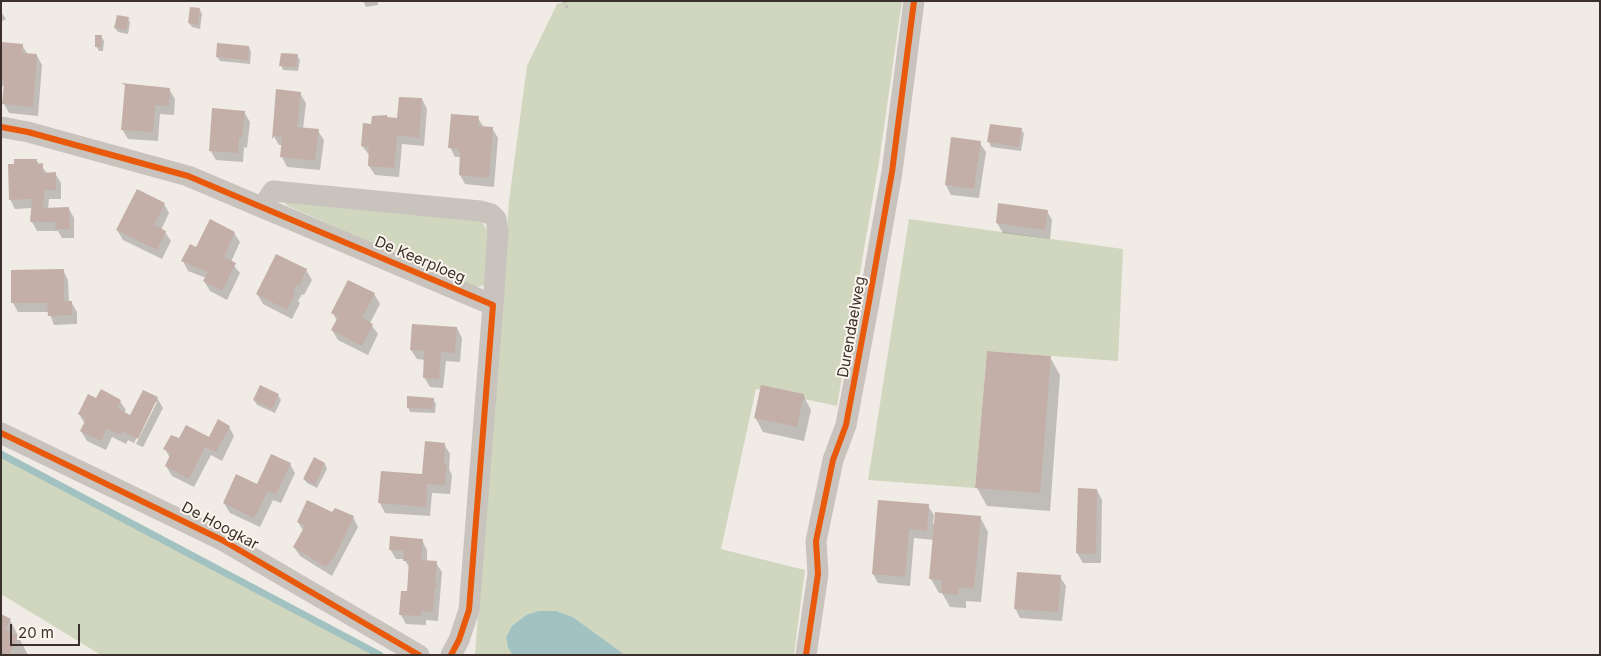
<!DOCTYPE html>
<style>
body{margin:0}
#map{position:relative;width:1601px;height:656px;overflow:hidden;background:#f0ebe5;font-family:Inter,sans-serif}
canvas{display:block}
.frame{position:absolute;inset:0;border:2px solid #3b302b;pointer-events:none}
.scale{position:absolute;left:10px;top:624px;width:70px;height:22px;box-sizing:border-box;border:2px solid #3b302b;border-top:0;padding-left:6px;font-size:15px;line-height:18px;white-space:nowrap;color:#3b302b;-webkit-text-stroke:4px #fbf5ee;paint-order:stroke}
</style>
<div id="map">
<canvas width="1601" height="656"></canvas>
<div class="frame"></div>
<div class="scale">20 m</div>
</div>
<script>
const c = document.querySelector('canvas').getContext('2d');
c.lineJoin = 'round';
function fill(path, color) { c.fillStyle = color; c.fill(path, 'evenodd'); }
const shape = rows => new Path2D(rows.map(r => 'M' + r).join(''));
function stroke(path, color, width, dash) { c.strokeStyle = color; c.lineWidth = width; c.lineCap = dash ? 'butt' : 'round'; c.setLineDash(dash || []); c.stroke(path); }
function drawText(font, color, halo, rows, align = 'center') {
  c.font = font + ' Inter,sans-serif'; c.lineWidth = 4; c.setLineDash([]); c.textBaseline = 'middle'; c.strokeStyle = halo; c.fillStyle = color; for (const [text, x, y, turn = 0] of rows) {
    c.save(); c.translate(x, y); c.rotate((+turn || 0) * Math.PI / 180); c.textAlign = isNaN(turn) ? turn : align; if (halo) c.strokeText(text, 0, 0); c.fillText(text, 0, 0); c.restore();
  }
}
fill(shape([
 [568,1,902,1,879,162,837,406,756,389,721,549,805,570,794,655,625,655,573,617,556,611,538,611,526,615,512,626,506,637,508,648,513,655,475,655,509,201,527,66,557,4],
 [285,202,481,220,489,233,484,285,474,288,288,206,285,204],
 [909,219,1123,249,1118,361,987,351,975,488,868,480],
 [1,453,373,655,101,655,1,594]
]), '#d1d6bf');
fill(shape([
 [538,611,556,611,573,617,625,655,513,655,508,648,506,637,512,626,526,615]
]), '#a1c2c1');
fill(shape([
 [363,1,378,1,378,5,366,7],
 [200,10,202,14,200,29,192,27,189,23],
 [1,12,6,19,1,22],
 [128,18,130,23,128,34,118,32,115,28],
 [101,36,104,41,103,51,99,51,96,46],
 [1,43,22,45,28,55,37,56,42,65,38,116,9,113,4,104,5,86,1,86],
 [249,47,251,52,250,64,220,61,217,57],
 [297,56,300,60,298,71,283,70,281,65],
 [169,89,175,99,174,115,160,114,158,141,128,139,122,129],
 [300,93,306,103,303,129,318,131,324,140,320,170,287,167,282,157,283,145,279,145,273,135],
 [422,99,427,109,424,146,402,144,399,177,375,175,369,166,370,156,362,146,372,125,387,116,388,118,398,119],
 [244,112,250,122,247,148,244,147,243,162,216,160,210,150],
 [478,118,484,128,492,128,498,138,494,187,465,184,460,175,461,157,455,157,450,147],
 [1021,129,1024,134,1021,151,991,147,989,142],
 [980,143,986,152,979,198,951,195,946,185],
 [36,160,48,174,55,173,61,183,61,199,49,199,48,209,69,209,74,218,74,238,62,238,58,231,37,231,32,222,32,208,15,209,10,199],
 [164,204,169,213,161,230,165,232,171,241,162,259,123,240,117,230],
 [1047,211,1052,220,1050,239,1003,233,997,223],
 [234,233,240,242,231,262,240,273,227,300,210,291,204,281,206,278,188,271,183,261],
 [63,270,68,280,69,302,71,302,77,312,77,324,54,325,49,312,18,312,13,303],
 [306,270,312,280,304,295,302,294,298,301,300,303,292,319,263,304,257,294],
 [374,294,380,304,370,323,378,334,368,355,338,340,332,330,337,321,333,313],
 [457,328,462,338,460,362,446,361,443,388,430,387,424,377,425,360,417,359,411,350],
 [1050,357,1060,375,1050,511,987,506,977,488],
 [261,387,278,395,281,400,275,413,257,405,254,400],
 [803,395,811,410,804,441,763,432,755,417],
 [157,398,163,408,143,447,136,444,157,402,154,402,134,443,128,440,126,444,112,437,106,450,87,441,81,431,85,424,79,414,97,400,120,401,126,410,124,413,131,417],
 [433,399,436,404,435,413,410,412,408,407],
 [229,427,234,436,222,461,211,455,194,487,172,476,166,466,170,458,165,449,179,440,209,439],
 [444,444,450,454,449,469,452,475,450,494,432,493,430,516,385,513,380,503,423,476],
 [314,459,325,464,327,469,317,488,307,483,304,479],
 [290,464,295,473,281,503,273,500,260,527,230,513,224,503,257,486],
 [1097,490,1102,500,1101,563,1083,563,1077,553],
 [879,502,928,506,934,515,933,524,980,517,988,532,981,602,966,601,966,608,950,607,942,593,939,593,931,579,934,540,914,538,910,586,878,583,873,574],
 [333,514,353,517,358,527,332,576,300,556,294,547,304,532,298,522],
 [422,540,427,550,427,562,436,563,442,572,438,621,426,620,426,625,406,624,401,615,408,593,410,569,404,559,396,559,390,549],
 [1060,577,1066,586,1062,621,1020,618,1015,608],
 [1,615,10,620,28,655,1,655]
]), '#0003');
stroke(shape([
 [1,454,380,655]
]), '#a1c2c1', 7);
fill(shape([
 [190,7,200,8,198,25,188,23],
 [117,15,129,17,126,30,114,28],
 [95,35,102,35,101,47,95,47],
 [1,42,23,44,22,53,37,54,33,107,2,104,4,82,1,77],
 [217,43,249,46,248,60,216,57],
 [281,53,298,54,296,67,279,66],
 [121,83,170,88,169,106,155,105,153,132,121,130,125,85],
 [276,89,301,92,297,127,319,129,315,161,280,157,282,137,274,136,272,139],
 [399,97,422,98,419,138,397,135,394,168,368,166,369,147,361,146,363,123,371,124,372,116,387,115,387,117,397,118],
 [212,108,245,111,242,138,239,138,238,153,209,151],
 [451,114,479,116,478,126,493,127,489,178,459,175,460,153,458,152,458,149,448,148],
 [990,124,1022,128,1019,147,987,142],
 [951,137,981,141,974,189,945,185],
 [14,159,37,159,37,164,43,163,43,173,56,172,56,190,44,190,43,208,69,207,70,229,55,229,56,222,30,222,32,199,9,200,8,164,14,164],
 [137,189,165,203,154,225,166,231,157,250,116,230],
 [998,203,1048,210,1045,230,996,223],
 [210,219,235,232,224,257,236,263,222,291,203,281,208,272,181,261,190,244,196,247],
 [276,254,307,269,299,286,296,285,293,292,295,293,287,310,256,294],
 [64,269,64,301,72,301,72,315,48,316,47,303,11,303,11,270],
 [348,280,375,293,362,318,373,324,362,346,331,330,338,317,331,313],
 [412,324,457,327,455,353,441,352,439,379,423,378,424,351,410,350],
 [987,351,1051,356,1040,493,975,488],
 [260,385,279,394,272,409,253,400],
 [761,385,804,394,797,427,754,418],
 [101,389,121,400,117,408,130,415,143,390,158,397,138,439,122,431,121,435,107,429,101,441,80,431,86,419,78,414,88,394,96,398],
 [407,396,434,398,433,409,407,408],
 [218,419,230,426,216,452,205,447,189,479,165,466,171,453,163,449,171,435,179,438,186,425,209,437],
 [425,441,445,443,444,464,447,464,445,485,427,484,426,507,378,503,381,471,422,474],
 [271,454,291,463,276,494,268,491,254,518,223,503,236,474,257,484],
 [314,457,325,463,315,485,303,479],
 [1078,488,1097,489,1096,554,1076,553],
 [307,500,332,512,335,508,354,516,336,554,326,567,293,547,305,526,297,522],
 [878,500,929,504,927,531,909,529,905,577,872,574],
 [935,512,981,516,974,589,959,587,958,595,941,593,942,580,929,579],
 [390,536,423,539,421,560,437,561,435,584,439,585,435,586,433,612,421,611,421,616,399,615,401,591,407,591,409,561,403,561,404,551,389,550],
 [1017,572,1061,575,1058,612,1014,609],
 [1,614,11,619,5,629,19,637,9,655,1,655]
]), '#c3afa7');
stroke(shape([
 [564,1,567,8]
]), '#c2bbb6', 3, [2.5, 2.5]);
stroke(shape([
 [1,127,28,132,188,176,493,305,469,610,459,640,451,655],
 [263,206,273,191,480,211,491,214,496,219,498,232,493,305],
 [1,433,222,540,419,655],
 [806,655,818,574,816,541,833,460,846,425,869,302,892,172,914,1]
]), '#c9c3be', 21);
stroke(shape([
 [1,127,28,132,188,176,493,305,469,610,459,640,451,655],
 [1,433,222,540,419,655],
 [806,655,818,574,816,541,833,460,846,425,869,302,892,172,914,1]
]), '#e8590c', 6);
drawText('15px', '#3b302b', '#fbf5ee', [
 ["De Keerploeg",420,260,23],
 ["Durendaelweg",852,327,-80],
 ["De Hoogkar",220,526,28]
]);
</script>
